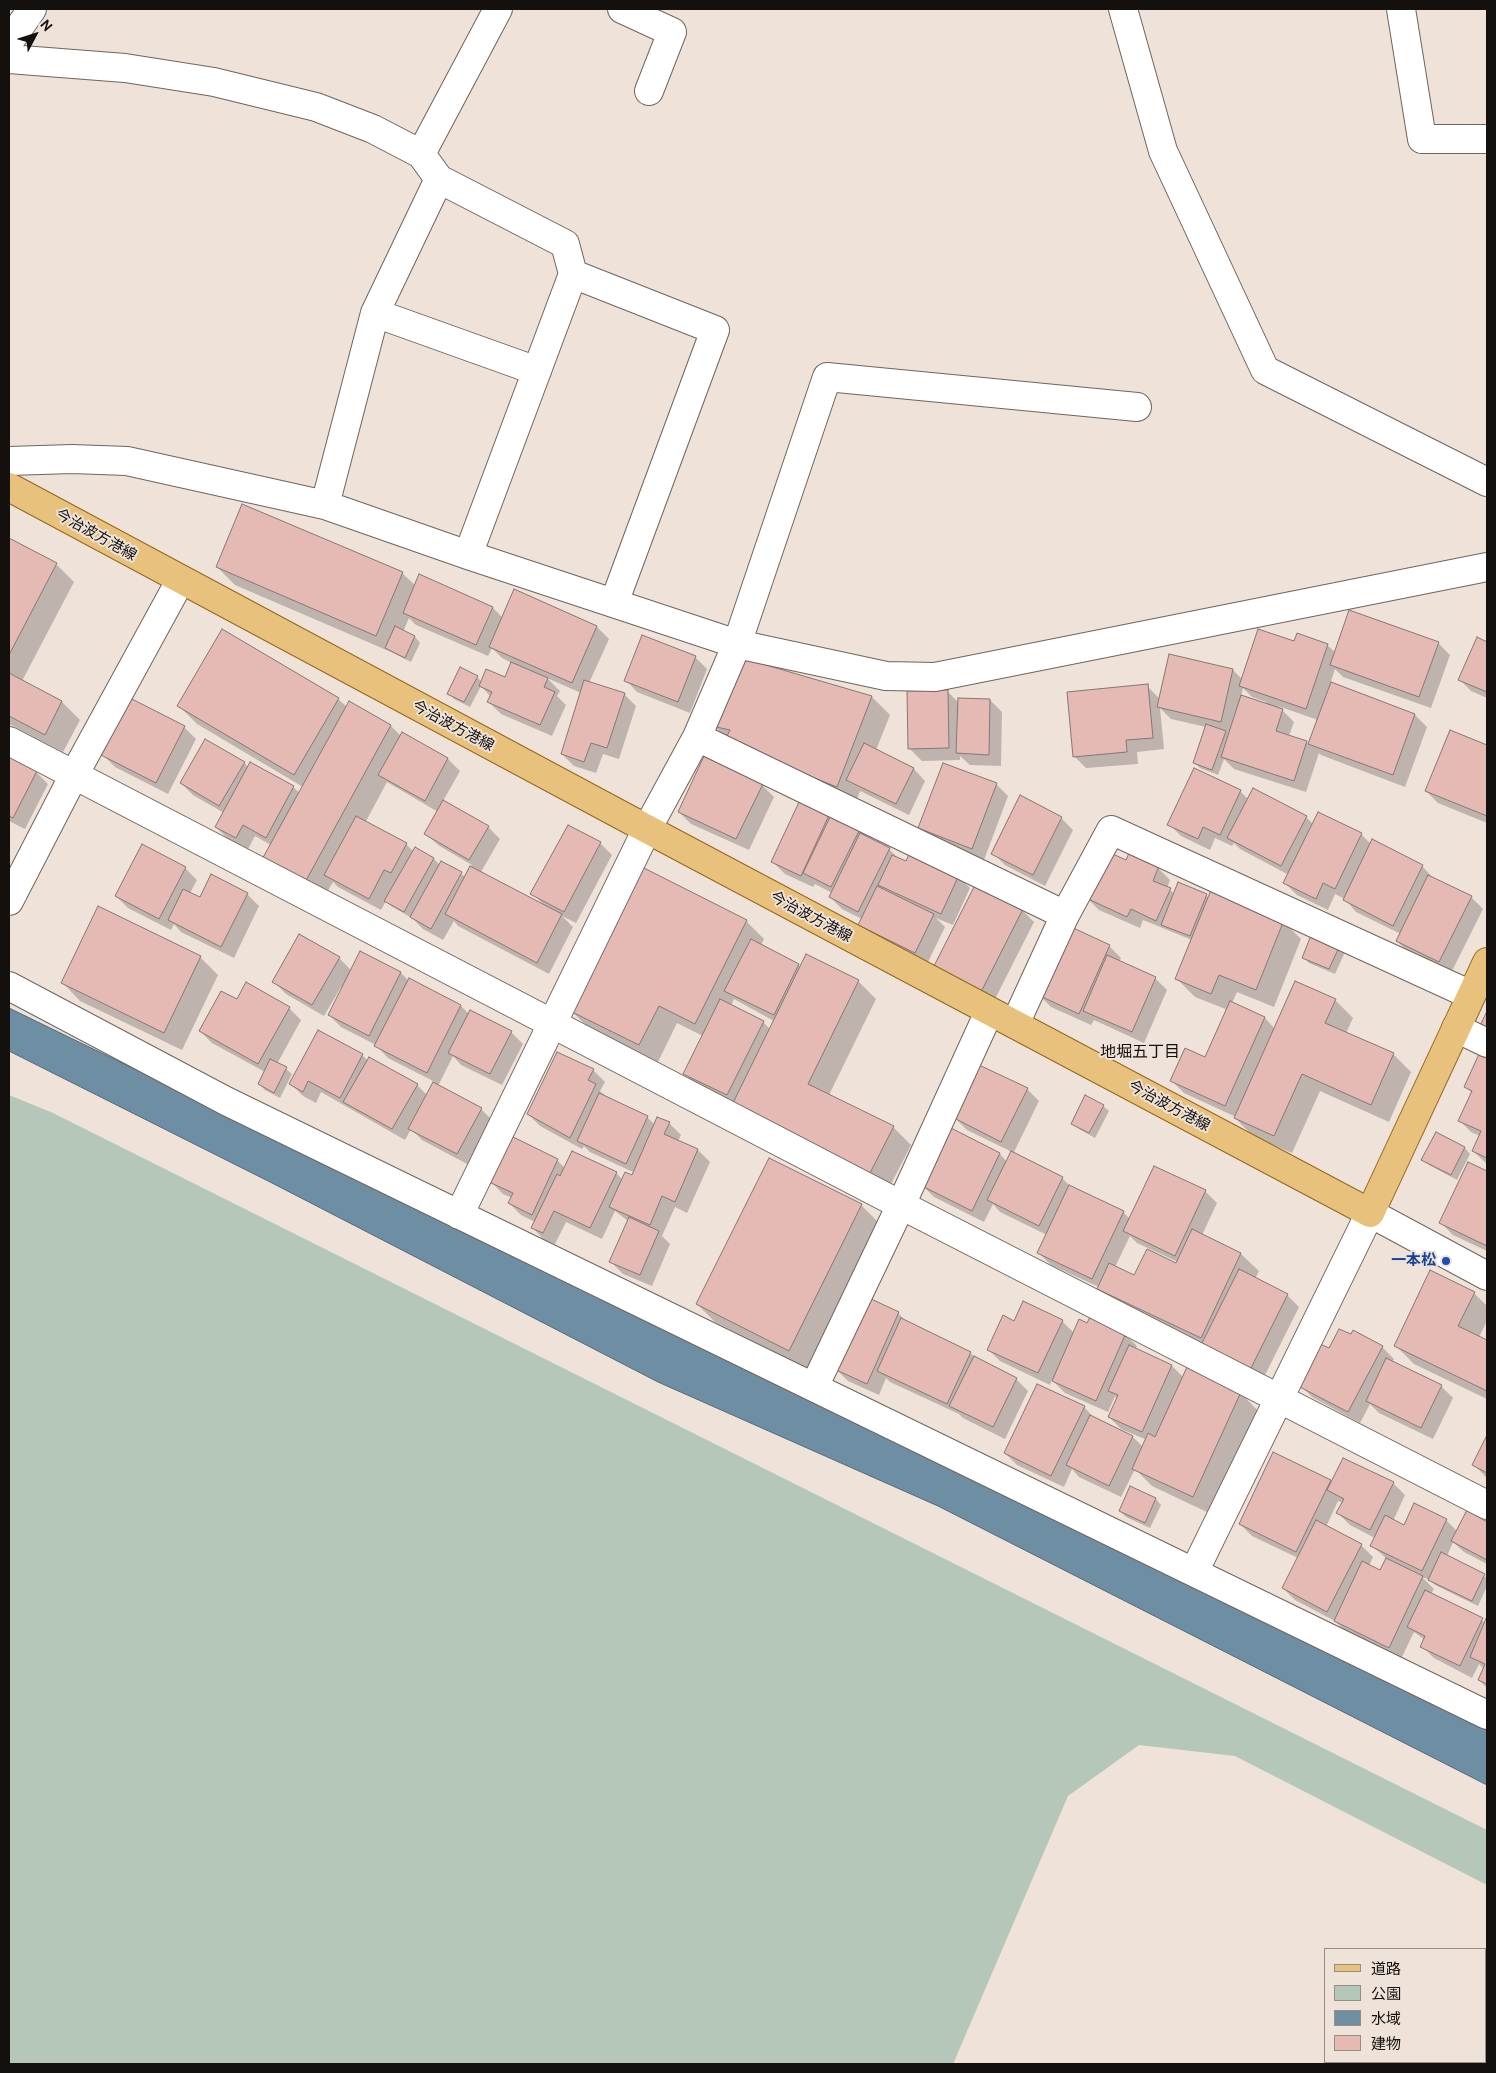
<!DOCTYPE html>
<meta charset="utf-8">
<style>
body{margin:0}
#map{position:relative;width:1496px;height:2073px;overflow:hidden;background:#eee2d9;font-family:Cabin,"Noto Sans JP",sans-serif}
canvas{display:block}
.frame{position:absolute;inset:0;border:10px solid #13100d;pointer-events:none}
.legend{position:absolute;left:1324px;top:1948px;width:162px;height:115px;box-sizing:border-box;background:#eee2d9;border:1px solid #968e87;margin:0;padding:6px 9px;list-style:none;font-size:15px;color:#13100d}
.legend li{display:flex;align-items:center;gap:10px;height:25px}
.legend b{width:25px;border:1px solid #968e87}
.north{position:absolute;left:10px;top:10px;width:50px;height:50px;-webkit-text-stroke:4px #eee2d9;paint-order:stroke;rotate:50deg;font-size:14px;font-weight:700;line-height:20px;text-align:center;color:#13100d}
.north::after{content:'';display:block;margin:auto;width:18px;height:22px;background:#13100d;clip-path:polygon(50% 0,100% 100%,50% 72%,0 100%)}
</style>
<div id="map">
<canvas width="1496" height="2073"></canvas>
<div class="frame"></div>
<ul class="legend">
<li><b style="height:6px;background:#e8c17d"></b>道路</li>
<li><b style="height:14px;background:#b5c7b8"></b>公園</li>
<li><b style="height:14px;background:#6e8ea4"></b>水域</li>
<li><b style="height:14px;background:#e5bab5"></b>建物</li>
</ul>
<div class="north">N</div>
</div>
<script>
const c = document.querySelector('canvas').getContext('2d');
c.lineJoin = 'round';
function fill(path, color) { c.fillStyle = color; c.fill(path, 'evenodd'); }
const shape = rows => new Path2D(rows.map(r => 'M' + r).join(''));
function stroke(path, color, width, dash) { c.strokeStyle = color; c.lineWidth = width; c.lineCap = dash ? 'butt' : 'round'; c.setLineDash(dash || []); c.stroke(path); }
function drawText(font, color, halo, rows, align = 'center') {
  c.font = font + ' Cabin,"Noto Sans JP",sans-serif'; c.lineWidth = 4; c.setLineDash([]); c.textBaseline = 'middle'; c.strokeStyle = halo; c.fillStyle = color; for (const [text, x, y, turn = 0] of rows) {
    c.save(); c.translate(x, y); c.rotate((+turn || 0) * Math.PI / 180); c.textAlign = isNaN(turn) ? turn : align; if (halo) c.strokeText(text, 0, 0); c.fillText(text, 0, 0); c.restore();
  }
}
fill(shape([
 [9,1095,53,1113,1487,1830,1487,1885,1235,1756,1139,1745,1068,1796,953,2064,9,2064]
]), '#b5c7b8');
const water = shape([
 [9,1008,1487,1727,1487,1785,938,1506,658,1382,274,1184,9,1051,9,1008]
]);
fill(water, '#6e8ea4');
stroke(water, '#536877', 1);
fill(shape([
 [9,540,56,564,74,582,22,681,62,702,80,720,63,752,9,724],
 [217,567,402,573,416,586,493,608,503,618,515,591,597,627,609,639,589,683,624,694,636,706,619,759,603,754,596,773,574,766,562,754,581,693,547,678,560,691,557,696,566,705,552,736,501,714,489,702,491,697,481,686,470,707,454,699,449,693,477,677,482,682,505,679,512,663,502,658,492,648,488,656,416,625,409,618,403,632,415,637,420,643,411,662,391,652,235,585],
 [222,631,338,699,347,707,349,703,391,726,401,736,402,733,448,759,460,771,443,801,488,827,500,839,481,872,544,905,532,893,568,826,600,843,612,855,576,923,562,916,573,927,549,974,458,926,454,921,443,940,423,929,410,916,410,917,391,906,386,901,381,910,338,887,333,882,321,903,271,845,255,836,248,849,228,839,216,827,224,813,193,795,181,783,244,763,248,767,293,787,300,793,303,787,197,724,179,706],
 [387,782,438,812,426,834,438,845,472,865,466,877,441,862,440,865,434,859,416,848,414,852,406,844,365,823],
 [1477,639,1487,643,1487,698,1471,691,1459,679],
 [1295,643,1327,645,1336,653,1438,643,1450,655,1431,708,1343,677,1335,669,1330,684,1415,715,1427,727,1405,787,1321,755,1319,753,1306,792,1234,769,1224,759,1218,775,1200,768,1194,762,1206,727,1171,719,1160,708,1164,749,1137,752,1138,764,1086,768,1074,756,1147,686,1160,699,1233,670,1242,679],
 [1243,688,1252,697,1266,702,1265,704,1241,696],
 [1278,706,1318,720,1309,745,1306,742,1289,736,1294,722],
 [695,657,707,669,690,713,637,692,626,680],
 [743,660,872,697,890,715,876,750,914,769,925,781,909,815,860,791,855,804,727,739,714,726],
 [947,691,959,703,990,700,1002,712,1001,766,970,765,960,756,960,760,922,761,910,749],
 [184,727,196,739,168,794,115,767,103,755],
 [1450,731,1487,746,1487,823,1438,803,1426,791],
 [9,757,36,772,48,784,25,829,9,821],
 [996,784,1008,796,984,860,931,840,919,828],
 [762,785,774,797,749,850,691,824,679,812],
 [1240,791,1248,799,1306,817,1313,824,1361,834,1371,844,1422,866,1434,879,1471,897,1483,909,1451,973,1409,953,1397,941,1401,934,1356,912,1345,899,1335,894,1328,910,1297,895,1285,883,1289,875,1240,849,1234,843,1232,846,1215,838,1210,850,1181,836,1169,824],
 [801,801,859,830,866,837,889,849,900,860,958,876,970,888,953,925,936,918,945,927,927,964,871,937,860,925,862,919,842,909,830,897,832,893,815,884,813,887,785,874,773,862],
 [1061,818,1073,830,1045,886,1005,865,993,853],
 [1126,862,1158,868,1170,880,1167,888,1175,894,1206,895,1209,898,1283,921,1301,939,1274,1007,1237,992,1232,1003,1265,1018,1275,1029,1335,1000,1353,1018,1346,1033,1393,1054,1411,1072,1389,1122,1320,1091,1292,1153,1253,1136,1235,1118,1236,1117,1184,1093,1172,1081,1205,1059,1228,1010,1195,997,1177,979,1192,940,1143,920,1140,928,1099,910,1087,898],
 [185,868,197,880,190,893,201,899,247,894,259,906,234,958,181,932,174,924,171,930,128,908,116,896],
 [1022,910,1034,922,993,1003,947,980],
 [746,921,764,939,761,945,801,967,858,981,876,999,829,1095,893,1127,911,1145,888,1190,697,1086,685,1074,703,1036,677,1023,658,1062,588,1027,570,1010],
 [734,999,774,1021,770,1029,763,1022,731,1006],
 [1313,935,1345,952,1335,974,1309,963,1304,958],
 [1109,946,1121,958,1119,962,1155,978,1167,990,1144,1043,1094,1020,1091,1025,1051,1007,1039,995],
 [361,953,401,973,409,981,461,1006,469,1014,511,1032,523,1044,502,1085,461,1065,453,1056,438,1086,481,1109,493,1121,469,1165,422,1140,411,1129,405,1140,321,1092,316,1103,303,1096,291,1084,362,1055,368,1061,417,1085,427,1095,435,1082,388,1058,376,1045,341,1027,329,1015,343,988,341,987,324,1016,286,994,274,982,339,958,352,971],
 [200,957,218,975,182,1050,80,1001,63,983],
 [237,1000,289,1008,301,1020,277,1064,286,1069,292,1074,280,1098,265,1090,259,1084,265,1072,212,1043,200,1031],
 [1480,1056,1487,1059,1487,1164,1473,1151,1480,1136,1471,1132,1459,1120,1472,1093,1466,1087],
 [593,1070,605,1082,600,1091,607,1097,647,1117,655,1125,669,1123,681,1135,678,1141,698,1150,710,1162,687,1213,675,1207,662,1236,670,1244,652,1286,623,1274,611,1262,628,1221,615,1211,602,1239,566,1222,555,1244,544,1240,533,1228,535,1222,521,1215,509,1203,512,1198,503,1194,491,1182,511,1138,557,1160,565,1168,616,1173,623,1180,633,1177,635,1173,590,1152,584,1146,582,1149,540,1126,528,1114],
 [1027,1089,1039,1101,1013,1154,1062,1178,1071,1187,1123,1212,1130,1219,1205,1191,1217,1203,1202,1235,1241,1254,1259,1271,1255,1279,1287,1295,1299,1307,1261,1383,1116,1307,1099,1287,1051,1265,1039,1253,1047,1235,1000,1212,993,1204,984,1222,934,1197,922,1185,950,1129,1000,1154,1007,1162,1012,1152,967,1130,955,1118],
 [1130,1236,1137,1243,1178,1262,1176,1265,1135,1276,1115,1267],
 [1103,1106,1109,1111,1095,1138,1079,1129,1073,1124],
 [1436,1134,1465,1148,1470,1154,1457,1180,1429,1165,1423,1160],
 [1468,1164,1487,1172,1487,1251,1453,1235,1441,1223],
 [861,1205,879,1223,807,1368,715,1322,697,1304],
 [1474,1293,1487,1306,1487,1321,1479,1337,1487,1341,1487,1399,1414,1364,1396,1346],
 [898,1313,908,1323,970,1353,977,1359,1016,1379,1028,1391,1005,1439,963,1418,959,1414,890,1382,886,1378,879,1395,848,1381,836,1369],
 [1062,1321,1074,1333,1088,1324,1125,1334,1137,1346,1135,1349,1172,1366,1184,1378,1241,1393,1258,1411,1211,1514,1152,1486,1135,1469,1121,1497,1079,1477,1072,1469,1064,1487,1017,1465,1005,1453,1084,1407,1096,1420,1133,1437,1143,1447,1147,1440,1121,1429,1109,1417,1117,1399,1115,1396,1108,1412,1065,1393,1052,1380,1050,1385,1000,1361,988,1349,1015,1322],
 [1382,1347,1394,1359,1392,1362,1441,1386,1453,1398,1433,1439,1379,1413,1370,1404,1360,1423,1312,1397,1300,1385,1330,1350],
 [1487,1438,1487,1478,1474,1465],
 [1274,1454,1332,1482,1393,1483,1405,1495,1393,1521,1404,1526,1446,1520,1457,1531,1467,1512,1487,1523,1487,1564,1464,1552,1453,1542,1447,1556,1487,1578,1487,1586,1478,1606,1435,1585,1430,1580,1422,1577,1434,1589,1431,1594,1486,1623,1487,1619,1487,1688,1479,1680,1483,1668,1479,1664,1472,1678,1434,1658,1422,1646,1425,1640,1414,1632,1401,1659,1347,1633,1335,1621,1295,1600,1283,1588,1298,1558,1252,1536,1240,1524],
 [1338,1501,1343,1503,1338,1513,1350,1525,1375,1538,1371,1545,1387,1559,1381,1571,1369,1566,1373,1557,1361,1545,1326,1527],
 [1131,1488,1156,1499,1161,1505,1150,1528,1126,1517,1120,1511]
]), '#0003');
const building = shape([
 [242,504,403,572,376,636,216,567,242,504],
 [9,538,57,563,9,655,9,538],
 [419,574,493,607,476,645,403,613,419,574],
 [514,589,597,626,572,683,489,647,514,589],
 [1349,610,1439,642,1419,697,1330,665,1349,610],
 [395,626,415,636,405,658,385,648,395,626],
 [222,629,339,698,294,775,177,706,222,629],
 [1258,629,1294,641,1297,633,1328,644,1306,709,1239,686,1258,629],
 [642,635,696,656,678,702,624,681,642,635],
 [1477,637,1487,642,1487,692,1458,680,1477,637],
 [1169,654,1233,669,1221,722,1157,707,1169,654],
 [742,658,872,696,837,787,724,742,730,730,712,726,742,658],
 [511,662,548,678,544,687,555,692,540,725,487,702,492,692,479,686,486,669,505,677,511,662],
 [460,667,478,676,464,702,447,694,460,667],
 [9,673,62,701,45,735,9,716,9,673],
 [584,680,625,693,607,748,591,743,584,762,561,754,584,680],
 [1331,682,1415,714,1393,775,1308,744,1331,682],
 [1148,684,1153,738,1126,740,1127,752,1073,757,1067,692,1148,684],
 [948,690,949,748,908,749,907,691,948,690],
 [1241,695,1283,709,1276,731,1307,741,1294,781,1221,757,1241,695],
 [130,698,185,726,156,783,101,755,130,698],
 [958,698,990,699,989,755,956,753,958,698],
 [349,701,391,725,303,886,260,863,349,701],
 [1206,724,1226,731,1212,770,1193,763,1206,724],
 [1450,730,1487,745,1487,816,1425,791,1450,730],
 [402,732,448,758,425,801,378,775,402,732],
 [205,739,245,762,219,806,180,783,205,739],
 [864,743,914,768,896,804,846,780,864,743],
 [9,756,37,771,13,818,9,816,9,756],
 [704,756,763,784,736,839,678,812,704,756],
 [250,762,294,786,266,838,243,825,236,838,215,827,250,762],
 [943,763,997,783,972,849,918,828,943,763],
 [1194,768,1241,790,1220,835,1203,827,1198,839,1167,825,1194,768],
 [1253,788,1307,816,1281,866,1227,838,1253,788],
 [1020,795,1062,817,1033,875,991,854,1020,795],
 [443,800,489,826,469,860,424,834,443,800],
 [800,800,830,813,801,876,771,862,800,800],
 [1318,812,1362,833,1335,889,1323,883,1316,899,1283,883,1318,812],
 [831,815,860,829,831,887,803,873,831,815],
 [356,816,407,843,391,873,384,870,369,899,324,875,356,816],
 [568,825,601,842,564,912,530,894,568,825],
 [860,833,890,848,858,912,829,897,860,833],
 [1372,839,1423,865,1393,926,1343,900,1372,839],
 [142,844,186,867,159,919,115,896,142,844],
 [415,847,434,858,404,912,384,901,415,847],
 [1106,851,1126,860,1129,853,1159,866,1153,881,1171,888,1156,921,1131,909,1127,917,1086,898,1106,851],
 [910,852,959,875,941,914,878,885,892,855,906,861,910,852],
 [441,861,462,872,431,929,410,917,441,861],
 [470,866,562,914,537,963,445,914,470,866],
 [640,866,747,920,695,1024,659,1006,639,1045,568,1010,640,866],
 [211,874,248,893,221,947,168,920,183,889,200,897,211,874],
 [1428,875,1472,896,1439,962,1396,941,1428,875],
 [1178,882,1207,894,1190,936,1161,925,1178,882],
 [975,885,1023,909,981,992,933,968,975,885],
 [877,886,934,914,915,953,858,925,877,886],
 [1211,890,1284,920,1256,990,1219,975,1211,994,1175,979,1211,890],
 [98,906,201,956,164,1033,61,983,98,906],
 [1069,926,1110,945,1079,1014,1038,995,1069,926],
 [1312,933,1340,945,1329,969,1302,958,1312,933],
 [299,934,340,957,312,1005,272,982,299,934],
 [751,939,799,964,774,1015,724,991,751,939],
 [360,951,401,972,369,1036,328,1015,360,951],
 [806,954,859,980,808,1084,894,1126,870,1173,732,1105,806,954],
 [1107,955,1156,977,1132,1032,1083,1011,1107,955],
 [409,978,461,1005,427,1073,374,1046,409,978],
 [1295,981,1336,999,1325,1023,1394,1053,1371,1105,1302,1074,1274,1136,1234,1118,1295,981],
 [246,982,290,1007,258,1064,199,1031,221,991,237,999,246,982],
 [720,999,764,1021,727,1095,683,1074,720,999],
 [1230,1001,1265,1017,1225,1106,1170,1081,1185,1048,1205,1057,1230,1001],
 [470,1010,512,1031,490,1074,448,1053,470,1010],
 [1487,1011,1487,1029,1480,1026,1487,1011],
 [318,1030,363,1054,340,1098,308,1081,303,1092,289,1084,318,1030],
 [557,1052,594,1069,588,1080,596,1084,570,1138,527,1114,557,1052],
 [1479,1054,1487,1058,1487,1158,1472,1151,1481,1131,1458,1121,1472,1091,1464,1087,1479,1054],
 [369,1057,418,1084,392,1129,343,1102,369,1057],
 [270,1059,287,1067,274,1093,258,1084,270,1059],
 [979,1065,1028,1088,1001,1142,954,1118,979,1065],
 [433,1082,482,1108,457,1154,408,1129,433,1082],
 [599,1093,648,1116,626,1164,577,1141,599,1093],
 [1085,1095,1104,1105,1089,1133,1071,1124,1085,1095],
 [657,1117,670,1122,664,1134,698,1149,675,1202,662,1196,650,1225,609,1207,625,1172,632,1175,657,1117],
 [949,1127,1000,1153,972,1211,920,1185,949,1127],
 [1436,1132,1465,1147,1451,1175,1421,1160,1436,1132],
 [511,1136,558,1159,532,1215,508,1203,513,1193,489,1182,511,1136],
 [572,1151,617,1172,590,1228,554,1211,543,1233,531,1228,557,1174,560,1176,572,1151],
 [1011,1151,1063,1177,1039,1226,987,1200,1011,1151],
 [769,1158,862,1204,789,1351,696,1304,769,1158],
 [1468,1162,1487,1171,1487,1246,1439,1223,1468,1162],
 [1154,1166,1206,1190,1175,1256,1123,1231,1154,1166],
 [1069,1185,1124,1211,1092,1279,1037,1253,1069,1185],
 [629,1217,659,1231,640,1275,609,1262,629,1217],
 [1192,1229,1241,1253,1201,1338,1097,1289,1109,1263,1134,1275,1147,1249,1176,1263,1192,1229],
 [1239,1269,1288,1294,1249,1372,1200,1347,1239,1269],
 [1430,1270,1475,1292,1458,1326,1487,1340,1487,1391,1394,1346,1430,1270],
 [867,1297,899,1312,867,1384,834,1369,867,1297],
 [1023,1301,1063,1320,1038,1373,987,1350,1003,1315,1014,1321,1023,1301],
 [1090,1317,1126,1333,1096,1401,1052,1381,1079,1319,1087,1323,1090,1317],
 [901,1318,971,1352,947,1404,877,1371,901,1318],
 [1339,1329,1351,1334,1353,1330,1383,1346,1348,1412,1298,1386,1320,1344,1329,1348,1339,1329],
 [1129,1345,1172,1365,1142,1432,1108,1417,1118,1395,1108,1391,1129,1345],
 [974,1356,1017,1378,993,1427,949,1406,974,1356],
 [1386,1358,1442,1385,1421,1428,1366,1401,1386,1358],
 [1187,1367,1241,1392,1193,1497,1132,1469,1148,1433,1155,1437,1187,1367],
 [1037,1384,1085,1406,1051,1476,1004,1453,1037,1384],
 [1090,1415,1133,1436,1109,1486,1066,1465,1090,1415],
 [1487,1435,1487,1473,1472,1465,1487,1435],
 [1273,1452,1331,1480,1296,1552,1239,1524,1273,1452],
 [1343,1458,1394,1482,1370,1530,1336,1513,1344,1499,1327,1490,1343,1458],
 [1130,1486,1156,1498,1145,1523,1119,1511,1130,1486],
 [1414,1503,1447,1519,1422,1571,1370,1546,1385,1515,1404,1525,1414,1503],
 [1467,1510,1487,1522,1487,1560,1451,1541,1467,1510],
 [1316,1520,1362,1544,1327,1612,1282,1588,1316,1520],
 [1441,1552,1485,1574,1472,1601,1428,1580,1441,1552],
 [1386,1558,1423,1576,1389,1648,1334,1621,1362,1561,1380,1570,1386,1558],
 [1425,1590,1483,1618,1460,1666,1420,1647,1425,1636,1407,1627,1425,1590],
 [1487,1616,1487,1684,1478,1680,1485,1664,1470,1657,1487,1616]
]);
fill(building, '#e5bab5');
stroke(building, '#847675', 1);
const minor = shape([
 [622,9,672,32,649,91],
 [1123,9,1163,151,1265,370,1487,482],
 [1401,9,1422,139,1487,139],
 [9,42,32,9],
 [9,59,125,68,214,82,316,107,373,129,421,154,439,179,565,244,573,274,715,330,614,603],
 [421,154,498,9],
 [375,313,537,371],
 [9,461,72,459,127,461,325,505,468,555,737,644,886,676,935,677,1487,567],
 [325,505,375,313,439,179],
 [468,555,573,274],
 [697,737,1065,915],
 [9,741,901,1205,1487,1505],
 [9,901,74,775,180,581],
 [9,986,226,1101,1487,1715],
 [1015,1024,1065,915,1111,830,1471,995],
 [1456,1028,1487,1043],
 [459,1215,647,829,697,737,737,644,827,377,1137,407],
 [814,1387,901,1205,989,1012],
 [1194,1572,1370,1213]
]);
const tertiary = shape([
 [1370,1213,1487,1276]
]);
const primary = shape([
 [9,487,647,829,1370,1213,1487,962]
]);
stroke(minor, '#6f655d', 30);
stroke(tertiary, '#6f655d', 30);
stroke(primary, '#93681d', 30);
stroke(minor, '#fff', 28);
stroke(tertiary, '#fff', 28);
stroke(primary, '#e8c17d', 28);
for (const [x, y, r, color] of [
 [1446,1261,5,"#1a4fb4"]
]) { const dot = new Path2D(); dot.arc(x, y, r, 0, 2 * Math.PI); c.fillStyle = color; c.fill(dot); stroke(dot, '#eee2d9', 2); }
drawText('15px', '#13100d', '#eee2d9', [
 ["今治波方港線",96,535,29],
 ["今治波方港線",453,726,28],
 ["今治波方港線",811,917,28],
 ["今治波方港線",1169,1106,28]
]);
drawText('bold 15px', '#164399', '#eee2d9', [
 ["一本松",1436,1261]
], 'right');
drawText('16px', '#13100d', '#eee2d9', [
 ["地堀五丁目",1140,1052]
]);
</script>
